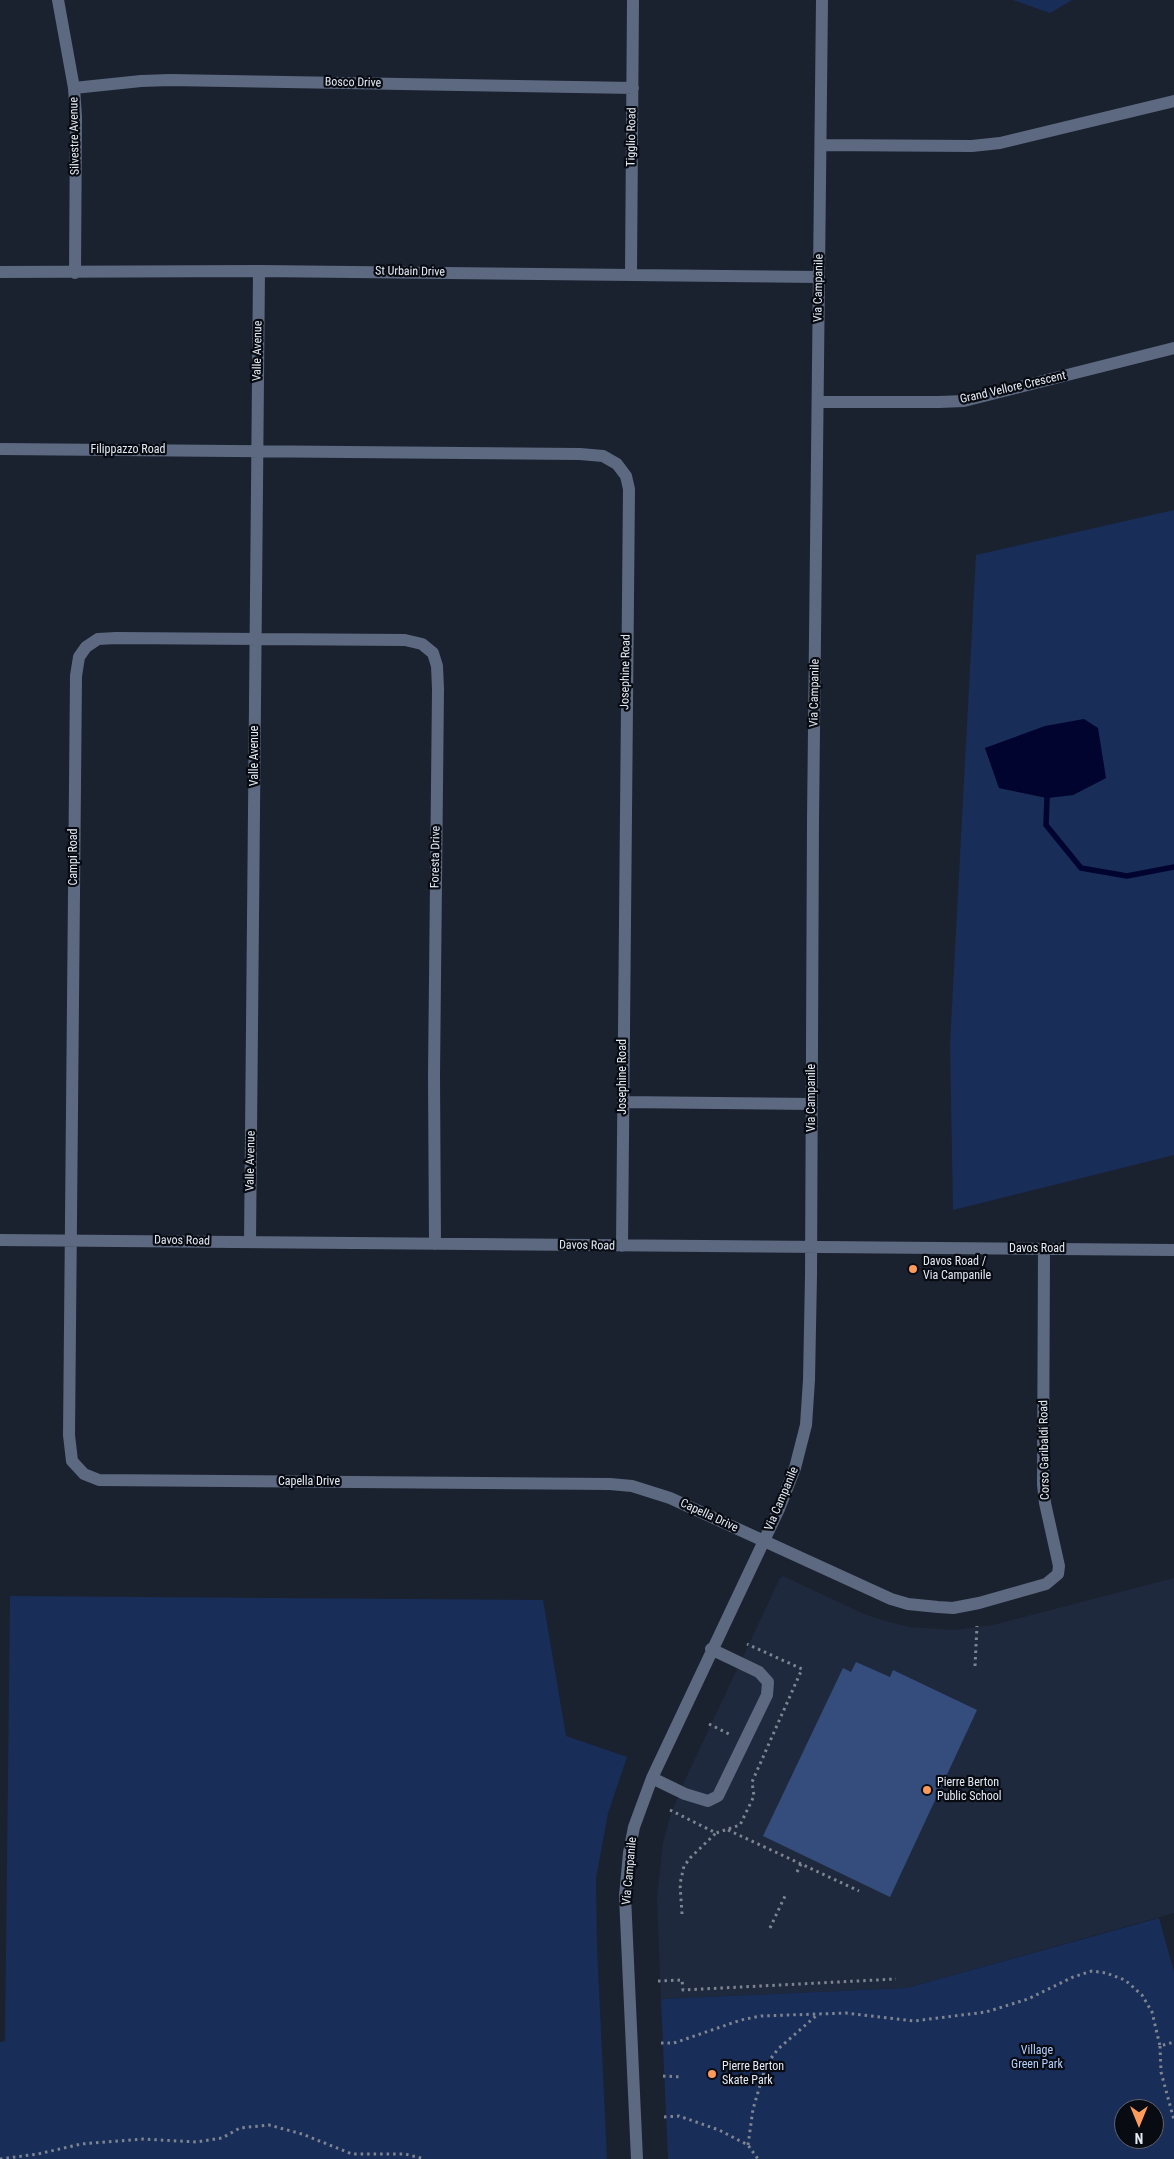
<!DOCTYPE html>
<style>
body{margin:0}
#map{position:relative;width:1174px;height:2159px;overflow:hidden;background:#1a2230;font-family:"Roboto Condensed",sans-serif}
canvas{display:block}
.north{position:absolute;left:1114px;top:2099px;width:50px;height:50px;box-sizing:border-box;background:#080b12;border:1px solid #60646c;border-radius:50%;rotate:180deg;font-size:14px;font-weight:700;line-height:20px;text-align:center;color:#e4eaf4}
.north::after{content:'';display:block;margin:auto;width:18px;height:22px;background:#ff9b5a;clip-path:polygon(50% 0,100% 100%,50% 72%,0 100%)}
</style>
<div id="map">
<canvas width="1174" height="2159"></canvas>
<div class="north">N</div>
</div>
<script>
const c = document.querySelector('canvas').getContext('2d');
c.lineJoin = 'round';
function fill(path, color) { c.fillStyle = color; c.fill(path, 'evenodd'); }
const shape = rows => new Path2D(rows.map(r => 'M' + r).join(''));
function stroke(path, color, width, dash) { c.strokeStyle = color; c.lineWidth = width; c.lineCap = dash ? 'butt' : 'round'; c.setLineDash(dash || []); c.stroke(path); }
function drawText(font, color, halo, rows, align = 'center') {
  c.font = font + ' "Roboto Condensed",sans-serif'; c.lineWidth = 4.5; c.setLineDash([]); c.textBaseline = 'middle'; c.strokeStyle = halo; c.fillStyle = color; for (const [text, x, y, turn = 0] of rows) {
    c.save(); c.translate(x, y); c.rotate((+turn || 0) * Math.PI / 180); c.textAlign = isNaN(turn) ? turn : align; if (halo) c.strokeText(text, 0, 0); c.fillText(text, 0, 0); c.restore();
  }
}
fill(shape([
 [783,1576,864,1614,889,1622,909,1627,954,1630,993,1625,1174,1578,1174,1913,907,1988,661,1999,657,1898,663,1843,671,1814,685,1780,780,1578]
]), '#1f293d');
fill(shape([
 [1013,0,1072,0,1050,13],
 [1174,510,1174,1155,953,1210,950,1044,976,555],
 [985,748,985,747,1106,778,1073,795,1047,798,999,788],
 [10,1596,543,1600,566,1736,627,1757,608,1813,596,1878,597,1947,607,2159,0,2159,0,2042,5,2041],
 [1159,1918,1174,1972,1174,2159,668,2159,661,1999,907,1988],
 [1124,2109,1154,2109,1154,2139,1124,2139]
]), '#182d58');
fill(shape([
 [1084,719,1098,728,1106,778,1073,795,1047,798,999,788,985,748,1045,726]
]), '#00042f');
stroke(shape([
 [1047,798,1046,825,1081,868,1127,876,1174,867]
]), '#00042f', 5.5);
fill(shape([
 [856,1662,890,1677,893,1670,977,1710,890,1897,763,1836,843,1668,851,1672]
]), '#344d7d');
stroke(shape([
 [975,1666,977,1626],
 [709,1724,731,1735],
 [670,1810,716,1833,740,1825,754,1796,752,1782,802,1669,747,1644],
 [728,1830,859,1891],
 [797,1872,801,1864],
 [682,1914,680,1884,684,1866,691,1857,716,1833],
 [770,1928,785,1896],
 [658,1981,682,1980,683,1990,896,1979],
 [661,2043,674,2043,741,2020,761,2016,846,2013,914,2021,986,2012,1028,1999,1073,1977,1092,1971,1106,1973,1125,1980,1142,1995,1152,2012,1160,2046,1174,2042],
 [1160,2046,1161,2072,1174,2120],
 [663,2076,681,2077],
 [664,2117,679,2116,719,2130,748,2145,758,2159],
 [748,2145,753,2109,766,2065,778,2049,817,2015],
 [0,2159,38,2154,81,2144,143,2139,196,2142,222,2138,240,2128,269,2125,302,2134,352,2154,405,2154,425,2159]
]), '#7e8591', 3, [2.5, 4]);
stroke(shape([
 [58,0,74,88,76,117,75,273],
 [74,88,141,81,170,80,633,88],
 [821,145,972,146,1000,143,1174,101],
 [0,272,259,271,819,277],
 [631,274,633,0],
 [818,402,939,402,964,401,1174,348],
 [0,449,580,454,603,456,617,464,626,476,629,489,622,1246],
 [623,1102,812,1104],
 [0,1240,1174,1250],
 [250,1242,259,271],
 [435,1244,434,1075,438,689,437,666,433,653,422,644,405,640,116,638,98,639,86,647,79,657,76,676,69,1435,72,1461,84,1474,99,1480,610,1484,632,1486,670,1498,891,1599,908,1604,938,1607,953,1608,979,1603,1046,1584,1058,1574,1059,1566,1045,1503,1043,1484,1044,1249],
 [652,1778,685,1794,708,1801,718,1796,767,1695,768,1682,759,1672,711,1649],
 [637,2159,625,1896,629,1853,634,1827,652,1778,779,1509,795,1468,806,1425,809,1380,811,1276,813,820,822,0]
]), '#5d6980', 12);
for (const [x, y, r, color] of [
 [913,1269,5,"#ff9b5a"],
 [927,1790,5,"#ff9b5a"],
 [712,2074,5,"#ff9b5a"]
]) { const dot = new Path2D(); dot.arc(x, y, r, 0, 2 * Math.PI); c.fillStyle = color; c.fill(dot); stroke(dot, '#080b12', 2); }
drawText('12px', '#e4eaf4', '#080b12', [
 ["Bosco Drive",353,83,1],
 ["Silvestre Avenue",75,136,-91],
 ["Tigglio Road",632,137,-89],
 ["St Urbain Drive",410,272,1],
 ["Via Campanile",819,288,-89],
 ["Valle Avenue",258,351,-89],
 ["Grand Vellore Crescent",1013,388,-13],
 ["Filippazzo Road",128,450],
 ["Josephine Road",626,672,-89],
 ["Via Campanile",815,693,-89],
 ["Valle Avenue",255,756,-90],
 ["Campi Road",74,857,-90],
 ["Foresta Drive",436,857,-89],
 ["Josephine Road",623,1077,-90],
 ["Via Campanile",812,1098,-90],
 ["Valle Avenue",251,1161,-89],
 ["Davos Road",182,1241,1],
 ["Davos Road",587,1246,1],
 ["Davos Road",1037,1249],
 ["Corso Garibaldi Road",1045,1450,-91],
 ["Capella Drive",309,1482],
 ["Via Campanile",782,1499,-67],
 ["Capella Drive",709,1516,25],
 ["Via Campanile",630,1871,-85]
]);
drawText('12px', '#e4eaf4', '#080b12', [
 ["Davos Road /",923,1262],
 ["Via Campanile",923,1276],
 ["Pierre Berton",937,1783],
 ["Public School",937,1797],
 ["Pierre Berton",722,2067],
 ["Skate Park",722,2081]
], 'left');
drawText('12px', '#b6cffd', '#080b12', [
 ["Village",1037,2051],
 ["Green Park",1037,2065]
]);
</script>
